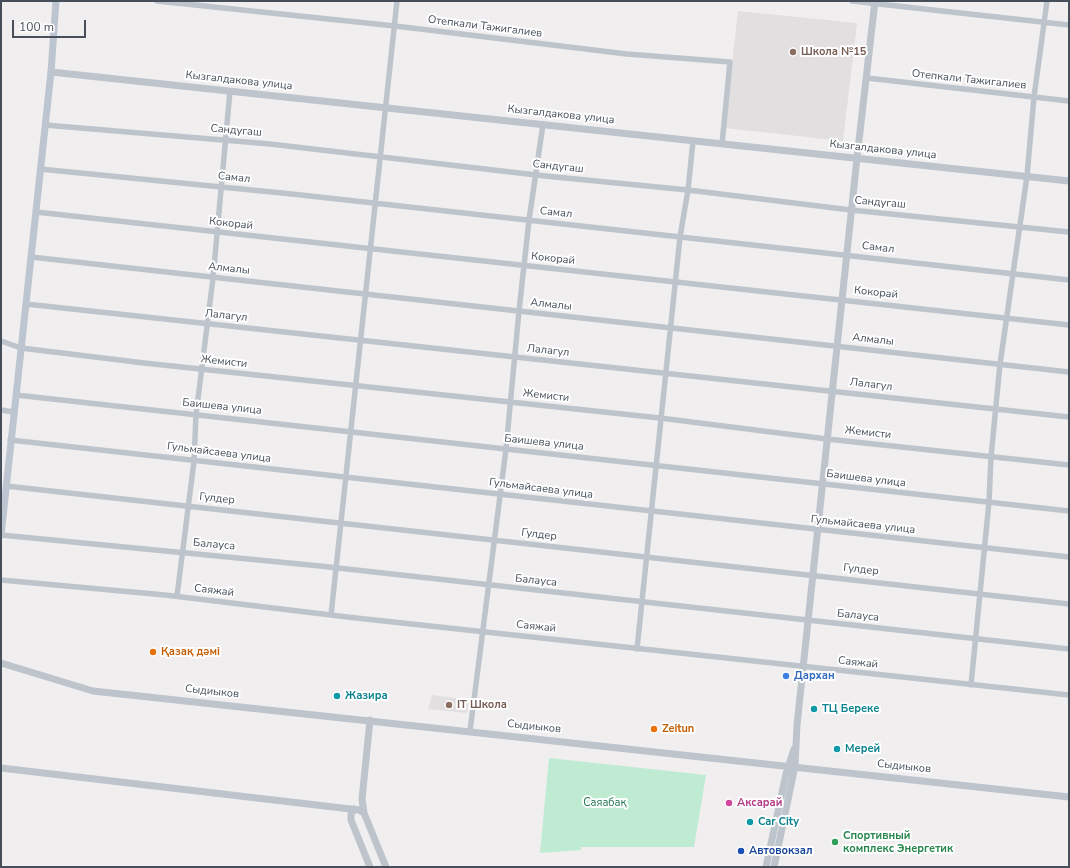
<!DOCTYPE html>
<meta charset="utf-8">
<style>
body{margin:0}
#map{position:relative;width:1070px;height:868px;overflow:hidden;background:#f0eeee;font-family:"Nunito Sans",sans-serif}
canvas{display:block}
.frame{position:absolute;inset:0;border:2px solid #47505a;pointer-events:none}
.scale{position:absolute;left:12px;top:20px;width:74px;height:18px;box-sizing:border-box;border:2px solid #47505a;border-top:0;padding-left:5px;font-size:12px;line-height:14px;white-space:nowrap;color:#47505a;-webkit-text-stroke:3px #fff;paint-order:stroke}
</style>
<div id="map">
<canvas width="1070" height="868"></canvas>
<div class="frame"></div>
<div class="scale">100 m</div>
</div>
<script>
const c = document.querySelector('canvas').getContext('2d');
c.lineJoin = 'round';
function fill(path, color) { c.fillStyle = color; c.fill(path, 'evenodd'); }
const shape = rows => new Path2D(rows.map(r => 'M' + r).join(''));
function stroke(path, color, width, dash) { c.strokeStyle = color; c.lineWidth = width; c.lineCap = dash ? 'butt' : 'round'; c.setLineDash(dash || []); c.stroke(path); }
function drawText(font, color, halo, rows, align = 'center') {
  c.font = font + ' "Nunito Sans",sans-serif'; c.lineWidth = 4; c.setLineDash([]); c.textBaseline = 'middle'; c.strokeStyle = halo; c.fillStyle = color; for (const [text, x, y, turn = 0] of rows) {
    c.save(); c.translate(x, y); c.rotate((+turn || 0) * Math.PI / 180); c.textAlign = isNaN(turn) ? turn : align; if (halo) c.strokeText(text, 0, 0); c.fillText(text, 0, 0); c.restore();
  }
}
fill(shape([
 [738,11,857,23,843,141,725,128],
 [432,695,469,700,467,713,428,709]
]), '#e1dfdf');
fill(shape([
 [549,758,706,775,694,847,581,847,581,850,540,853]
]), '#bfebd3');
stroke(shape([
 [157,1,395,26,627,54,730,62,722,144],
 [852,1,1069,25],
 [867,78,1069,101],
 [45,125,270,144,545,176,688,190,851,210,1069,232],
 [40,169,292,194,1069,280],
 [36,212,1069,325],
 [31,257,1069,372],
 [26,304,1069,417],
 [1,341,21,348,144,363,660,418,827,439,1069,465],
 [16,395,1069,511],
 [1,410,14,412],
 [10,440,1069,557],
 [6,486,1069,604],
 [1,535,320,566,1069,649],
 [1,580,165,595,356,618,1069,695],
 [177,596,194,461,196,415,213,278,230,91],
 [331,615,397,1],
 [637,649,680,237,688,190,693,141],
 [971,685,989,502,991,457,1000,364,1027,176,1034,97,1047,1],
 [470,731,506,449,519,311,529,220,543,124]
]), '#bdc4cc', 5.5);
stroke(shape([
 [51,72,1069,181],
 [1,663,93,691,1069,797],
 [1,768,359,810,364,813,386,867],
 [354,809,351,814,351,820,370,867],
 [364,813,362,799,370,720],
 [766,867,786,774,794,749],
 [774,867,795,766,797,725,857,158,875,1]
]), '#bdc4cc', 7);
stroke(shape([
 [1,535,51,72,56,1]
]), '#bdc5d0', 7);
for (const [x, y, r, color] of [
 [793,52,4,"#8d6e63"],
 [153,652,4,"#e8710a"],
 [786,676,4,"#3f7fe0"],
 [337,696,4,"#0f9aa8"],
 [449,705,4,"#8d6e63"],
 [814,709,4,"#0f9aa8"],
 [654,729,4,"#e8710a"],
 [837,749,4,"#0f9aa8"],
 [729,803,4,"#d1479c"],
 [750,822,4,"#0f9aa8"],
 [835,842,4,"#2e9e5b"],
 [741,851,4,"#1a4fb4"]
]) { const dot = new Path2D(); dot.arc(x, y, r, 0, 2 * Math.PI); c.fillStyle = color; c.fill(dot); stroke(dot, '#fff', 1.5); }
drawText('11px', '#47505a', '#fff', [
 ["Отепкали Тажигалиев",485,27,7],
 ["Отепкали Тажигалиев",969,80,6],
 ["Кызгалдакова улица",239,81,6],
 ["Кызгалдакова улица",561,115,6],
 ["Сандугаш",236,131,5],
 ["Кызгалдакова улица",883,150,6],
 ["Сандугаш",558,167,6],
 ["Самал",234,178,6],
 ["Сандугаш",880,203,5],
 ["Самал",556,213,6],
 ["Кокорай",231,224,6],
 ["Самал",878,248,7],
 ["Кокорай",553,259,6],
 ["Алмалы",229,269,6],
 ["Кокорай",876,293,6],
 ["Алмалы",551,305,6],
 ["Лалагул",226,316,6],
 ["Алмалы",873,340,6],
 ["Лалагул",548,351,6],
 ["Жемисти",224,362,6],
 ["Лалагул",871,385,7],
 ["Жемисти",546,396,6],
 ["Баишева улица",222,407,6],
 ["Жемисти",868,433,6],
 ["Баишева улица",544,443,6],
 ["Гульмайсаева улица",219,453,7],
 ["Баишева улица",866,479,7],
 ["Гульмайсаева улица",541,489,7],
 ["Гулдер",217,499,6],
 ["Гульмайсаева улица",863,525,6],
 ["Гулдер",539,535,7],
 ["Балауса",214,545,5],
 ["Гулдер",861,570,6],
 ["Балауса",536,581,6],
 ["Саяжай",214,591,7],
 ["Балауса",858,616,6],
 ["Саяжай",536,627,6],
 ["Саяжай",858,663,6],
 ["Сыдиыков",212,692,6],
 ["Сыдиыков",534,727,6],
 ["Сыдиыков",904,767,6]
]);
drawText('bold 11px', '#785e54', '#fff', [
 ["Школа №15",801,52],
 ["IT Школа",457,705]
], 'left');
drawText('bold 11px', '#c56008', '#fff', [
 ["Қазақ дәмі",161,652],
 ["Zeitun",662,729]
], 'left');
drawText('bold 11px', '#366cbe', '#fff', [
 ["Дархан",794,676]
], 'left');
drawText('bold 11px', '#0d838f', '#fff', [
 ["Жазира",345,696],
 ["ТЦ Береке",822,709],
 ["Мерей",845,749],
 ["Car City",758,822]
], 'left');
drawText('11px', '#1e7550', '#fff', [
 ["Саяабақ",605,803]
]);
drawText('bold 11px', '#b23c85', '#fff', [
 ["Аксарай",737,803]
], 'left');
drawText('bold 11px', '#27864d', '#fff', [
 ["Спортивный",843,836],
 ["комплекс Энергетик",843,849]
], 'left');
drawText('bold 11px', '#164399', '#fff', [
 ["Автовокзал",749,851]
], 'left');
</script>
